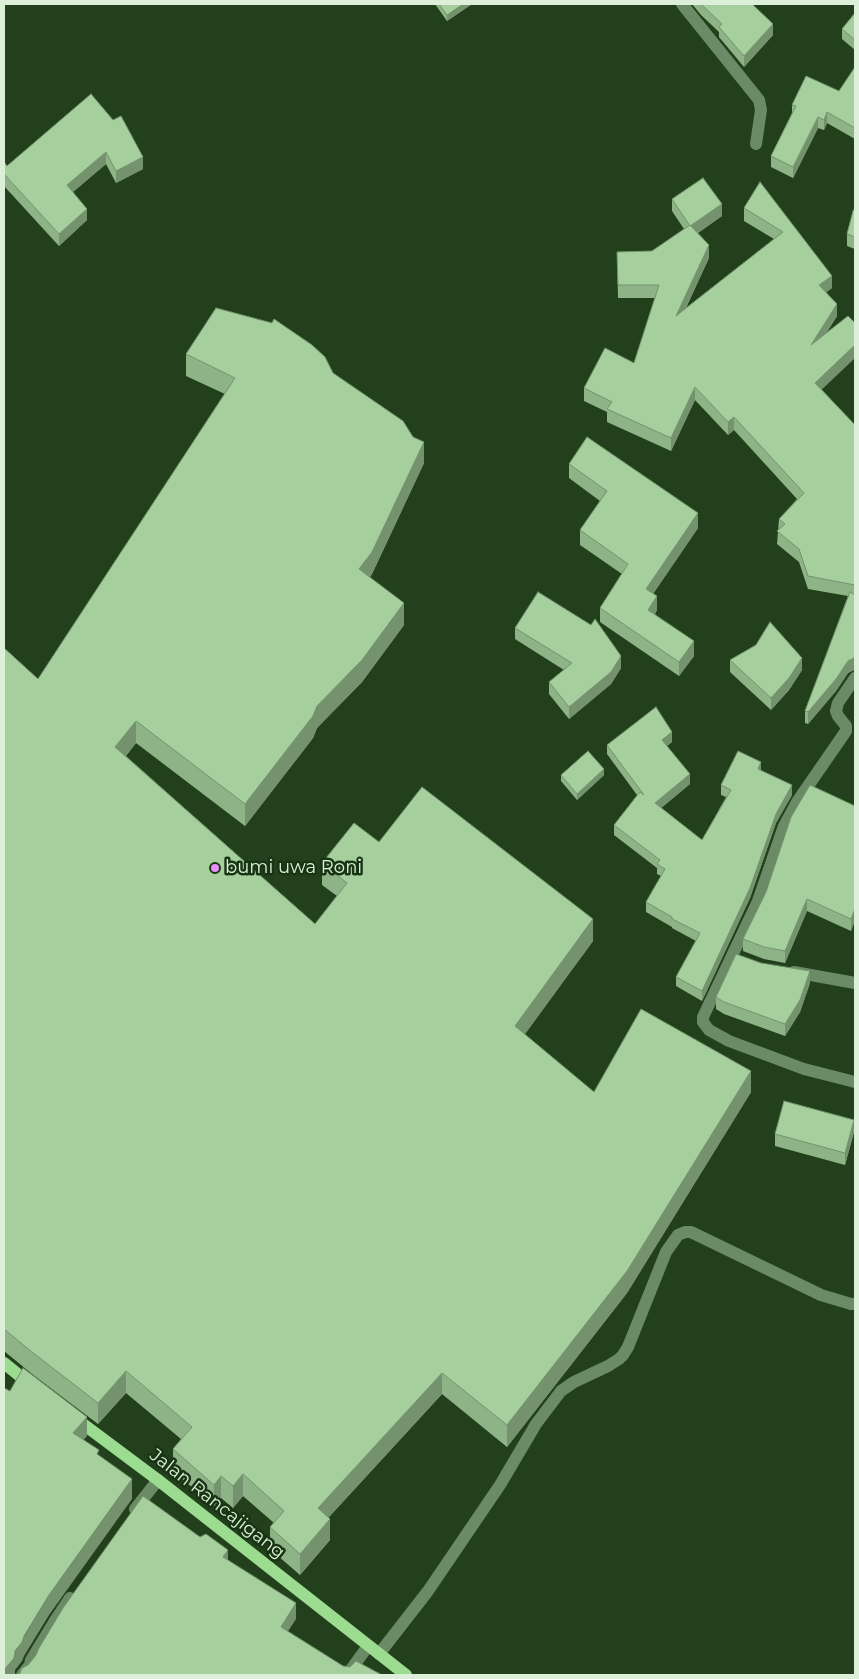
<!DOCTYPE html>
<style>
body{margin:0}
#map{position:relative;width:859px;height:1679px;overflow:hidden;background:#23401d;font-family:Montserrat,sans-serif}
canvas{display:block}
.frame{position:absolute;inset:0;border:5px solid #ddeed9;pointer-events:none}
</style>
<div id="map">
<canvas width="859" height="1679"></canvas>
<div class="frame"></div>
</div>
<script>
const c = document.querySelector('canvas').getContext('2d');
c.lineJoin = 'round';
const shape = rows => new Path2D(rows.map(r => 'M' + r).join(''));
function stroke(path, color, width, dash) { c.strokeStyle = color; c.lineWidth = width; c.lineCap = dash ? 'butt' : 'round'; c.setLineDash(dash || []); c.stroke(path); }
function fill(path, color) { c.fillStyle = color; c.fill(path, 'evenodd'); }
function drawText(font, color, halo, rows, align = 'center') {
  c.font = font + ' Montserrat,sans-serif'; c.lineWidth = 5; c.setLineDash([]); c.textBaseline = 'middle'; c.strokeStyle = halo; c.fillStyle = color; for (const [text, x, y, turn = 0] of rows) {
    c.save(); c.translate(x, y); c.rotate((+turn || 0) * Math.PI / 180); c.textAlign = isNaN(turn) ? turn : align; if (halo) c.strokeText(text, 0, 0); c.fillText(text, 0, 0); c.restore();
  }
}
stroke(shape([
 [682,4,759,100,761,110,756,144],
 [855,678,838,703,836,711,838,716,846,726,846,731,797,802,784,826,758,901,703,1017,703,1022,709,1030,729,1041,804,1069,855,1082],
 [794,972,855,983],
 [135,1509,158,1480],
 [379,1654,428,1591,500,1485,536,1424,561,1391,574,1382,608,1366,619,1359,623,1355,628,1347,666,1252,678,1235,685,1232,691,1232,821,1295,851,1304,855,1304],
 [22,1675,30,1665,31,1660,56,1619,70,1598],
 [347,1675,368,1646]
]), '#6b8a66', 12);
stroke(shape([
 [4,1363,31,1385],
 [75,1418,158,1480,406,1675]
]), '#9cdc90', 12);
fill(shape([
 [435,4,472,4,447,21],
 [692,4,752,4,773,35,744,67,719,37,719,32,701,15],
 [855,13,855,50,842,39,842,29],
 [855,67,855,139,827,123,824,130,818,128,793,178,771,167,771,156,792,113,792,105,839,91],
 [91,94,143,169,116,183,106,164,73,192,87,220,59,246,4,186,4,162,7,166],
 [760,182,832,288,826,292,837,316,827,332,822,390,855,425,855,668,854,670,848,673,836,691,808,724,805,723,805,711,848,596,808,589,799,562,777,544,779,519,797,499,734,430,728,435,695,400,671,451,607,422,607,412,584,401,584,388,634,363,655,298,618,298,617,252,652,251,684,229,672,211,672,199,722,216,698,233,709,258,686,308,774,239,744,221,744,208],
 [855,208,855,249,847,246,847,234],
 [186,354,333,373,424,463,372,574,370,577,404,625,362,682,317,728,313,738,245,826,136,743,126,756,315,924,337,896,322,885,322,863,379,842,593,941,524,1035,594,1092,751,1092,627,1293,507,1447,442,1394,329,1517,330,1540,300,1575,270,1549,270,1527,274,1523,243,1496,233,1508,221,1498,214,1506,173,1471,173,1449,181,1439,126,1393,98,1424,32,1374,4,1351,4,648,38,679,225,394,186,376],
 [569,464,698,528,653,594,657,610,655,614,694,656,679,676,600,622,600,608,622,574,580,545,580,530,600,501,569,478],
 [515,628,621,668,611,684,569,719,549,694,549,682,564,670,515,639],
 [756,645,802,670,789,690,771,710,730,672,730,660],
 [672,742,667,746,690,784,661,808,702,840,726,797,721,795,721,785,761,770,792,795,776,823,750,898,702,1001,676,986,676,977,696,941,672,928,672,927,646,912,646,902,661,876,657,874,657,868,614,835,614,825,637,795,607,754,607,745],
 [561,775,604,775,577,800,561,781],
 [855,806,851,931,807,911,785,963,764,959,743,951,743,939],
 [810,983,800,1012,785,1036,724,1014,716,1009,716,997],
 [854,1132,845,1165,775,1146,775,1134]
]), '#8eb387');
fill(shape([
 [463,4,472,4,447,21,447,15],
 [773,24,773,35,744,67,744,56],
 [827,112,827,123,824,130,824,120],
 [818,117,818,128,793,178,793,167],
 [106,152,106,164,67,197,67,185],
 [143,157,143,169,116,183,116,171],
 [722,204,722,216,690,238,690,226],
 [87,209,87,220,59,246,59,234],
 [709,245,709,258,676,328,676,316],
 [832,276,832,288,819,298,819,285],
 [837,304,837,316,811,358,811,345],
 [855,345,855,358,815,396,815,383],
 [695,387,695,400,671,451,671,438],
 [734,417,734,430,728,435,728,422],
 [424,442,424,463,372,574,359,591,359,569],
 [698,513,698,528,646,604,646,589],
 [657,596,657,610,648,624,648,610],
 [404,603,404,625,362,682,317,728,313,738,245,826,245,804,317,706],
 [694,641,694,656,679,676,679,662],
 [621,656,621,668,611,684,569,719,569,707],
 [855,656,855,668,854,670,848,673,836,691,808,724,808,712,848,661],
 [802,658,802,670,789,690,771,710,771,698],
 [136,721,136,743,115,769,115,747],
 [672,732,672,742,662,749,662,740],
 [761,762,761,772,758,769],
 [604,769,604,775,577,800,577,794],
 [690,774,690,784,655,813,655,803],
 [792,785,792,795,776,823,750,898,702,1001,702,991,776,814],
 [807,899,807,911,785,963,785,951],
 [855,909,855,921,851,931,851,919],
 [593,919,593,941,515,1048,515,1026],
 [810,971,810,983,800,1012,785,1036,785,1024],
 [751,1071,751,1092,627,1293,507,1447,507,1425],
 [854,1120,854,1132,845,1165,845,1153],
 [126,1371,126,1393,98,1424,98,1403],
 [442,1373,442,1394,318,1529,318,1508],
 [87,1417,87,1436,73,1453,73,1433],
 [243,1474,243,1496,233,1508,233,1486],
 [221,1476,221,1498,214,1506,214,1485],
 [132,1479,132,1499,49,1615,24,1656,22,1661,15,1670,15,1675,4,1675,4,1670,49,1595],
 [330,1519,330,1540,300,1575,300,1554],
 [228,1550,228,1565,223,1557],
 [296,1603,296,1619,281,1642,281,1627]
]), '#74926e');
const building = shape([
 [439,4,463,4,447,15,439,4],
 [701,4,752,4,773,24,744,56,719,27,722,24,701,4],
 [855,13,855,40,842,29,855,13],
 [855,67,855,128,827,112,824,120,818,117,793,167,771,156,796,106,792,105,806,76,839,91,855,67],
 [91,94,113,120,121,116,143,157,116,171,106,152,67,185,87,209,59,234,4,174,4,162,7,166,91,94],
 [703,178,722,204,690,226,672,199,703,178],
 [760,182,832,276,819,285,837,304,811,345,848,316,855,323,855,345,815,383,855,425,855,585,808,576,799,549,777,531,785,524,779,519,804,493,734,417,728,422,695,387,671,438,607,409,612,402,584,388,605,348,634,363,659,285,618,285,617,252,652,251,690,225,709,245,676,316,783,232,744,208,760,182],
 [855,208,855,237,847,234,853,211,855,208],
 [216,308,272,323,274,319,312,345,325,357,333,373,403,421,413,437,424,442,372,552,359,569,404,603,362,660,317,706,313,716,245,804,136,721,115,747,315,924,347,883,322,863,354,823,379,842,422,787,593,919,515,1026,594,1092,641,1009,751,1071,627,1271,507,1425,442,1373,318,1508,330,1519,300,1554,270,1527,284,1511,243,1474,233,1486,221,1476,214,1485,173,1449,192,1427,126,1371,98,1403,32,1352,4,1329,4,648,38,679,235,378,186,354,216,308],
 [587,437,698,513,646,589,657,596,648,610,694,641,679,662,600,608,628,564,580,530,607,491,569,464,587,437],
 [538,592,591,625,595,619,621,656,611,672,569,707,549,682,572,663,515,628,538,592],
 [850,592,855,595,855,656,854,658,848,661,836,679,808,712,805,711,850,592],
 [770,622,802,658,789,678,771,698,730,660,756,645,770,622],
 [656,707,672,732,662,740,690,774,655,803,702,840,731,790,721,785,738,751,761,762,758,769,792,785,776,814,750,888,702,991,676,977,700,933,672,919,672,917,646,902,665,869,657,864,660,860,614,825,640,792,644,795,607,745,656,707],
 [588,751,604,769,577,794,561,775,588,751],
 [810,785,855,806,855,909,851,919,807,899,785,951,764,947,743,939,766,892,791,817,810,785],
 [736,954,761,963,810,971,800,1000,785,1024,724,1002,716,997,736,954],
 [784,1101,854,1120,845,1153,775,1134,784,1101],
 [23,1368,87,1417,73,1433,99,1450,97,1454,132,1479,49,1595,24,1636,22,1642,15,1651,14,1658,4,1670,4,1388,10,1391,23,1368],
 [143,1496,200,1537,206,1534,228,1550,223,1557,296,1603,281,1627,343,1666,350,1667,356,1661,382,1675,19,1675,22,1668,28,1665,36,1655,39,1648,63,1608,143,1496]
]);
fill(building, '#a5d09d');
stroke(building, '#74926e', 1);
for (const [x, y, r, color] of [
 [215,868,5,"#ea8dfd"]
]) { const dot = new Path2D(); dot.arc(x, y, r, 0, 2 * Math.PI); c.fillStyle = color; c.fill(dot); stroke(dot, '#183513', 2); }
drawText('18px', '#ddeed9', '#183513', [
 ["bumi uwa Roni",225,868]
], 'left');
drawText('18px', '#ddeed9', '#183513', [
 ["Jalan Rancajigang",217,1504,38]
]);
</script>
